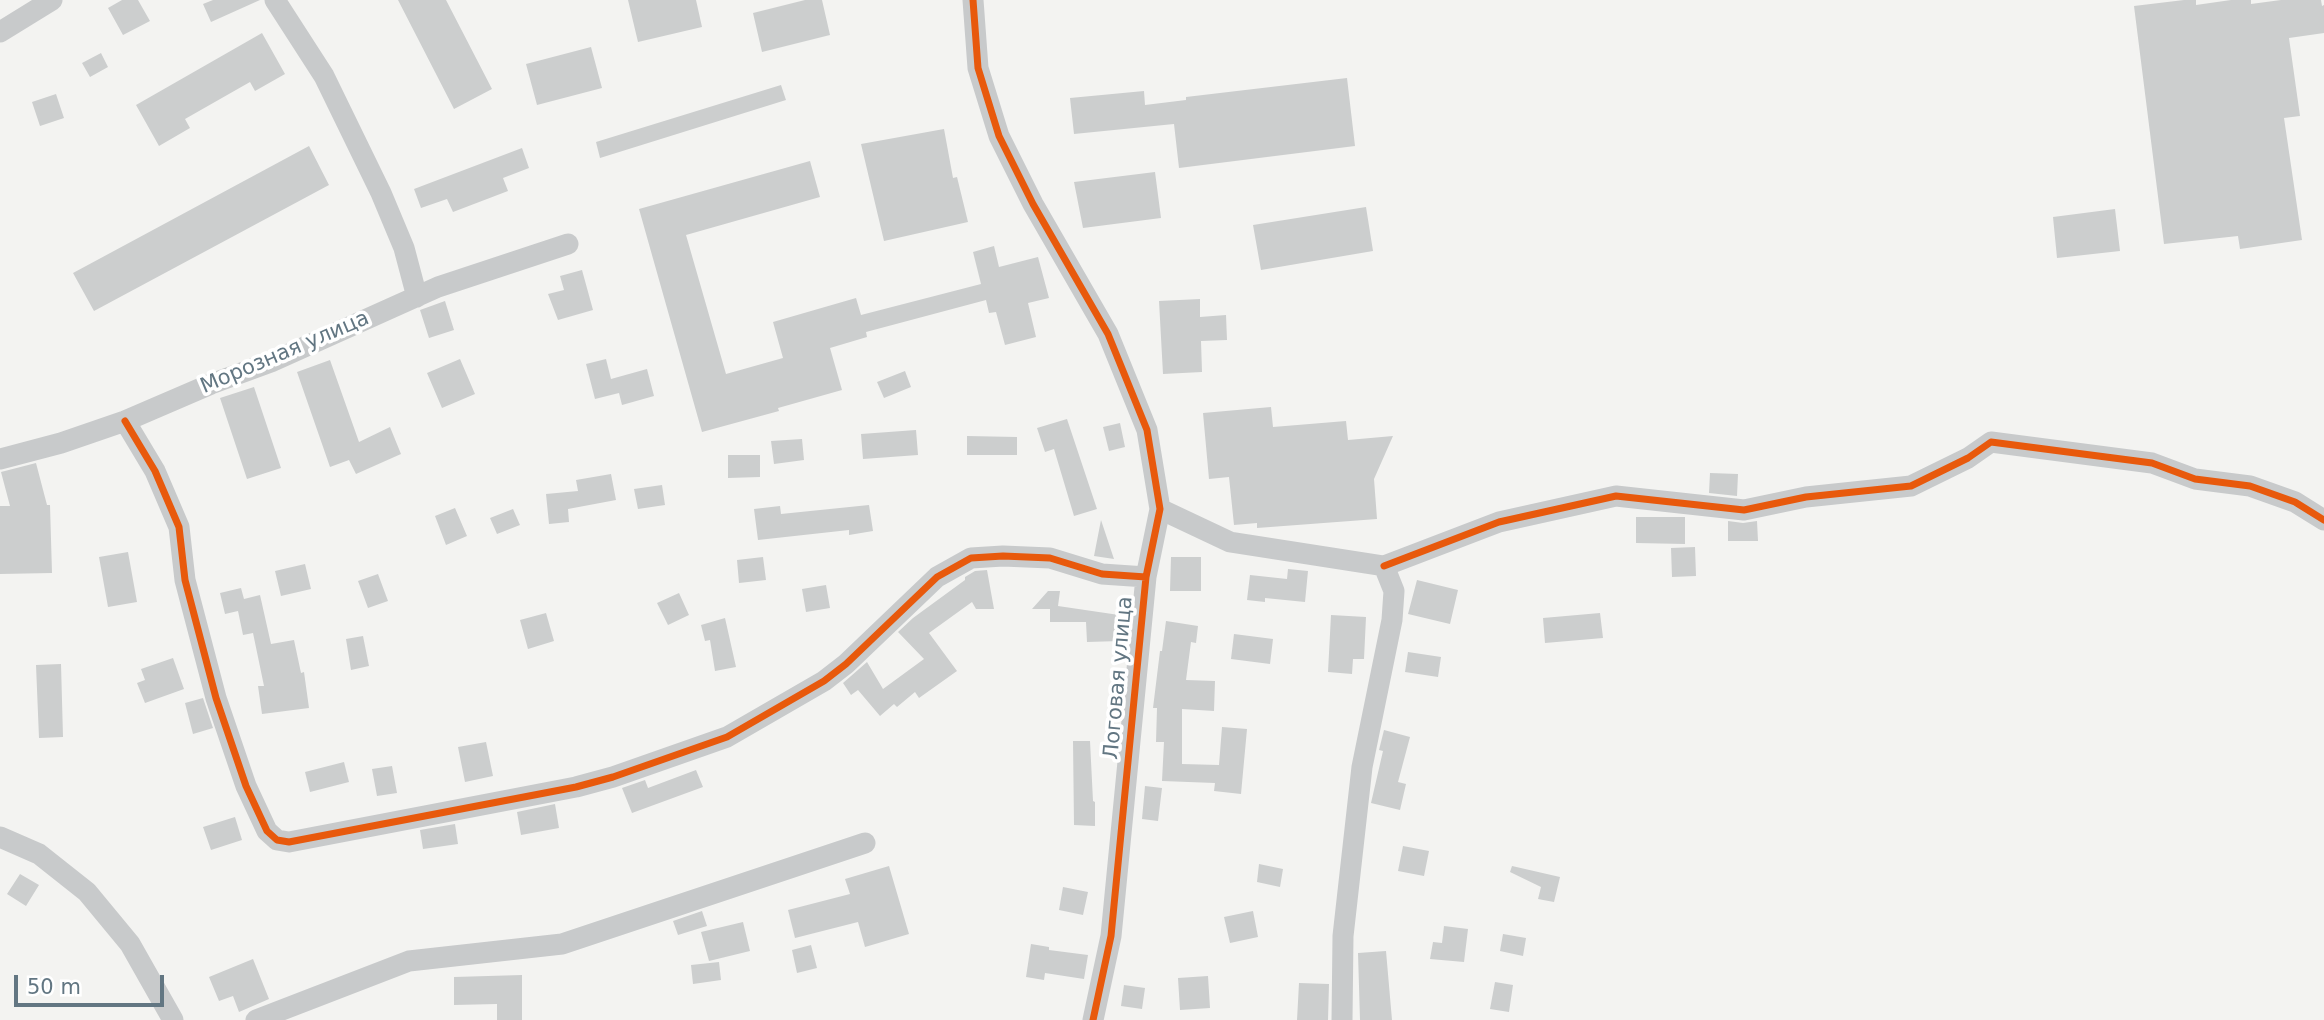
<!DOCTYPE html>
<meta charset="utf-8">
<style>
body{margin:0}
#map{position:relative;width:2324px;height:1020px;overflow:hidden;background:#f3f3f1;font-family:"DejaVu Sans",sans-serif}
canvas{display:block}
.scale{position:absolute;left:14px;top:975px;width:150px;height:32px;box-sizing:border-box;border:4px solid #627682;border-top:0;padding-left:9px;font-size:21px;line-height:24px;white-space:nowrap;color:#627682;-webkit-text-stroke:5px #fff;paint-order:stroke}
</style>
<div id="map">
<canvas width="2324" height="1020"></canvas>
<div class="scale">50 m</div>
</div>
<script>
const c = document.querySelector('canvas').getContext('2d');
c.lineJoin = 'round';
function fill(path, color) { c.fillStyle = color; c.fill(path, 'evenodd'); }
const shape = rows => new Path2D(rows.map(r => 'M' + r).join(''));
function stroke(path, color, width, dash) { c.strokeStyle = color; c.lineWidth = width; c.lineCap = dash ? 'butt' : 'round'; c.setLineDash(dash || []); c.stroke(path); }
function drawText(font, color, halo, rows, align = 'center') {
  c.font = font + ' "DejaVu Sans",sans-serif'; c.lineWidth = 7; c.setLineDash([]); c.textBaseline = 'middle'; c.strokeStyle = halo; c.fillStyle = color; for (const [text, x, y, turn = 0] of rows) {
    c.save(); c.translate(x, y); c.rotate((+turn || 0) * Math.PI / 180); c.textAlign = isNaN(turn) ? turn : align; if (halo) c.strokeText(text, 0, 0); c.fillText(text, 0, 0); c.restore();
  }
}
fill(shape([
 [122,0,138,0,150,21,123,35,108,8],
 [213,0,260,0,211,22,203,4],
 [398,0,446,0,492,89,454,109],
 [628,0,696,0,702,27,638,42],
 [805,0,822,0,830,35,762,52,753,13],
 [2184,0,2196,0,2196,5,2231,0,2251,0,2251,4,2281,0,2321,0,2322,6,2324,5,2324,33,2289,38,2300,116,2284,118,2302,240,2240,249,2238,236,2164,244,2134,6],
 [262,33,285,74,255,91,250,82,185,119,190,128,159,146,136,105],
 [591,47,602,88,537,105,526,64],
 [101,53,108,67,90,77,82,63],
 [1347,78,1355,146,1179,168,1174,124,1074,134,1070,98,1144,91,1145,105,1186,100,1186,97],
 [781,85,786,100,600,158,596,142],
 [56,94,64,118,40,126,32,102],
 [944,129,953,178,957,177,968,222,884,241,861,144],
 [309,146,329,185,94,311,73,273],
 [522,148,529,168,503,178,508,191,453,212,447,199,421,208,414,189],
 [810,161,820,197,686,235,726,374,783,358,773,322,856,298,861,315,981,284,973,252,994,246,999,267,1038,257,1049,298,1028,303,1036,337,1005,345,996,312,989,313,986,300,866,332,867,337,830,348,842,390,778,408,779,411,702,432,639,209],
 [1155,172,1161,218,1083,228,1074,182],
 [1366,207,1373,251,1261,270,1253,225],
 [2115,209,2120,251,2057,258,2053,217],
 [582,270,593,310,558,320,548,294,564,290,560,276],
 [1200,299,1200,317,1226,315,1227,340,1201,341,1202,372,1163,374,1159,301],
 [445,301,454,330,429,338,420,310],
 [460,359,475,394,442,408,427,373],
 [606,359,611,379,647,369,654,396,622,405,619,393,595,399,586,364],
 [330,360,359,442,390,427,401,454,356,474,349,460,330,467,297,372],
 [905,371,911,387,884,398,877,382],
 [254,387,281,468,247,479,220,398],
 [1271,407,1273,427,1346,421,1348,440,1393,436,1374,479,1377,519,1257,528,1257,523,1234,525,1229,477,1209,479,1203,413],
 [1067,419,1097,509,1074,516,1054,449,1045,452,1037,428],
 [1120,423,1125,447,1109,451,1103,427],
 [916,430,918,455,863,459,861,434],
 [967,436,1017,437,1017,455,967,455],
 [802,439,804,460,774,464,771,441],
 [728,455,760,455,760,477,728,478],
 [36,463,47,505,50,505,52,573,0,574,0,506,10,506,1,472],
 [1710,473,1738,474,1737,496,1709,493],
 [611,474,616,500,568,509,569,522,549,524,546,494,578,491,576,480],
 [662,485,665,505,638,509,634,489],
 [869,505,873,531,849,535,849,530,758,540,754,509,780,506,781,514],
 [455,508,467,536,446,545,435,516],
 [513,509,520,525,497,534,490,518],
 [1636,517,1685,517,1685,544,1636,543],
 [1101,520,1114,559,1094,556],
 [1728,521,1743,523,1757,521,1758,541,1728,541],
 [1695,547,1696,576,1672,577,1671,548],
 [128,552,137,602,108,607,99,557],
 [763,557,766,580,739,583,737,560],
 [1171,557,1201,557,1201,591,1170,591],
 [305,564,311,589,281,596,275,571],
 [1288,569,1308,571,1305,602,1265,598,1265,602,1247,600,1250,575,1287,579],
 [987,570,994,609,976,609,972,602,929,633,957,671,919,698,915,692,897,707,894,704,880,716,858,690,851,695,843,683,867,662,883,689,924,659,898,632,913,618,965,580,965,577,975,571],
 [378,574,388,601,368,608,358,581],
 [1417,580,1458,590,1450,624,1408,614],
 [826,585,830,608,806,612,802,589],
 [241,588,244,599,260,595,271,644,294,640,301,673,304,672,309,708,262,714,258,686,264,686,253,633,243,635,238,611,225,614,220,593],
 [1048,591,1060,591,1058,606,1119,615,1120,641,1087,642,1086,622,1050,622,1050,609,1032,609],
 [679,593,689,615,668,625,657,603],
 [546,613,554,641,528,649,520,620],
 [1600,613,1603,638,1545,643,1543,618],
 [1331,615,1366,617,1364,659,1353,659,1352,674,1328,672],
 [725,618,736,667,715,671,710,640,705,641,701,625],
 [1166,621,1198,626,1196,643,1191,642,1186,680,1215,681,1214,711,1182,709,1182,764,1219,765,1222,727,1247,729,1241,794,1214,791,1215,783,1162,781,1164,742,1156,742,1157,708,1153,708,1160,651,1162,651],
 [1234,634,1273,639,1270,664,1231,659],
 [363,636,369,666,351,670,346,639],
 [1408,652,1441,657,1438,677,1405,672],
 [173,658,184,689,145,703,137,683,145,680,141,669],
 [61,664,63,737,39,738,36,665],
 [203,698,213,728,193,734,185,703],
 [1384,730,1410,737,1398,782,1406,784,1400,810,1371,803,1383,751,1379,750],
 [1073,741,1090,741,1093,801,1095,802,1095,826,1074,825],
 [486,742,493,776,465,782,458,747],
 [344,762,349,782,310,792,305,772],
 [392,766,397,793,377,796,372,769],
 [696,770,703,787,632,813,622,788,645,780,648,788],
 [1145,786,1162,788,1158,821,1142,819],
 [555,804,559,828,521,835,517,812],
 [235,817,242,840,211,850,203,827],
 [455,824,458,844,423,849,420,830],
 [1403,846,1429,851,1424,876,1398,871],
 [1259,864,1283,869,1280,887,1257,882],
 [889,866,909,934,865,947,858,922,795,938,788,910,850,894,845,879],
 [1512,866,1560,877,1554,902,1538,899,1541,887,1510,872],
 [20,874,39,885,26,906,7,894],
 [1063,887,1088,892,1083,915,1059,910],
 [702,911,707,926,678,935,673,921],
 [1253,911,1258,937,1230,943,1224,917],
 [743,922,750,951,709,961,701,932],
 [1444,926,1468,929,1464,962,1430,959,1433,942,1442,943],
 [1503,934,1526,938,1523,956,1500,951],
 [1031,944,1049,947,1049,950,1088,955,1084,979,1045,973,1044,980,1026,977],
 [811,945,817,968,797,973,792,950],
 [1386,951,1392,1020,1360,1020,1358,953],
 [253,959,269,999,239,1012,233,996,219,1001,209,977],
 [719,962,721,980,693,984,691,965],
 [522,975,522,1020,497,1020,497,1004,454,1005,454,977],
 [1208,976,1210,1008,1180,1010,1178,978],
 [1495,982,1513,985,1509,1012,1490,1009],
 [1299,983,1329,984,1328,1020,1297,1020],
 [1124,985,1145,988,1142,1009,1121,1006]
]), '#cccece');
stroke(shape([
 [275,0,324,76,381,193,404,248,417,297],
 [973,0,978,68,999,136,1033,204,1108,334,1147,430,1160,509,1146,577,1111,936,1093,1020],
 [0,32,52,0],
 [125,421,155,471,179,527,185,580,216,698,246,786,267,831,277,840,289,842,576,787,613,777,727,737,824,681,846,664,937,577,971,558,1003,556,1050,558,1102,574,1146,577],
 [0,459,61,443,125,421,211,384,271,362,438,287,568,244],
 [1160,509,1230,542,1384,566,1394,591,1392,620,1362,767,1343,936,1342,1020],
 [1384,566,1499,522,1616,496,1744,510,1806,497,1911,486,1968,458,1991,442,2152,463,2195,479,2250,486,2295,502,2324,520],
 [0,837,39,854,87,892,130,944,173,1020],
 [256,1020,409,961,562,944,865,843]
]), '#c8cacb', 21);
stroke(shape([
 [973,0,978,68,999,136,1033,204,1108,334,1147,430,1160,509,1146,577,1111,936,1093,1020],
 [125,421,155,471,179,527,185,580,216,698,246,786,267,831,277,840,289,842,576,787,613,777,727,737,824,681,846,664,937,577,971,558,1003,556,1050,558,1102,574,1146,577],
 [1384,566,1499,522,1616,496,1744,510,1806,497,1911,486,1968,458,1991,442,2152,463,2195,479,2250,486,2295,502,2324,520]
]), '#e8590c', 7);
drawText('21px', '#627682', '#fff', [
 ["Морозная улица",285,353,-23],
 ["Логовая улица",1119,678,-85]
]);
</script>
